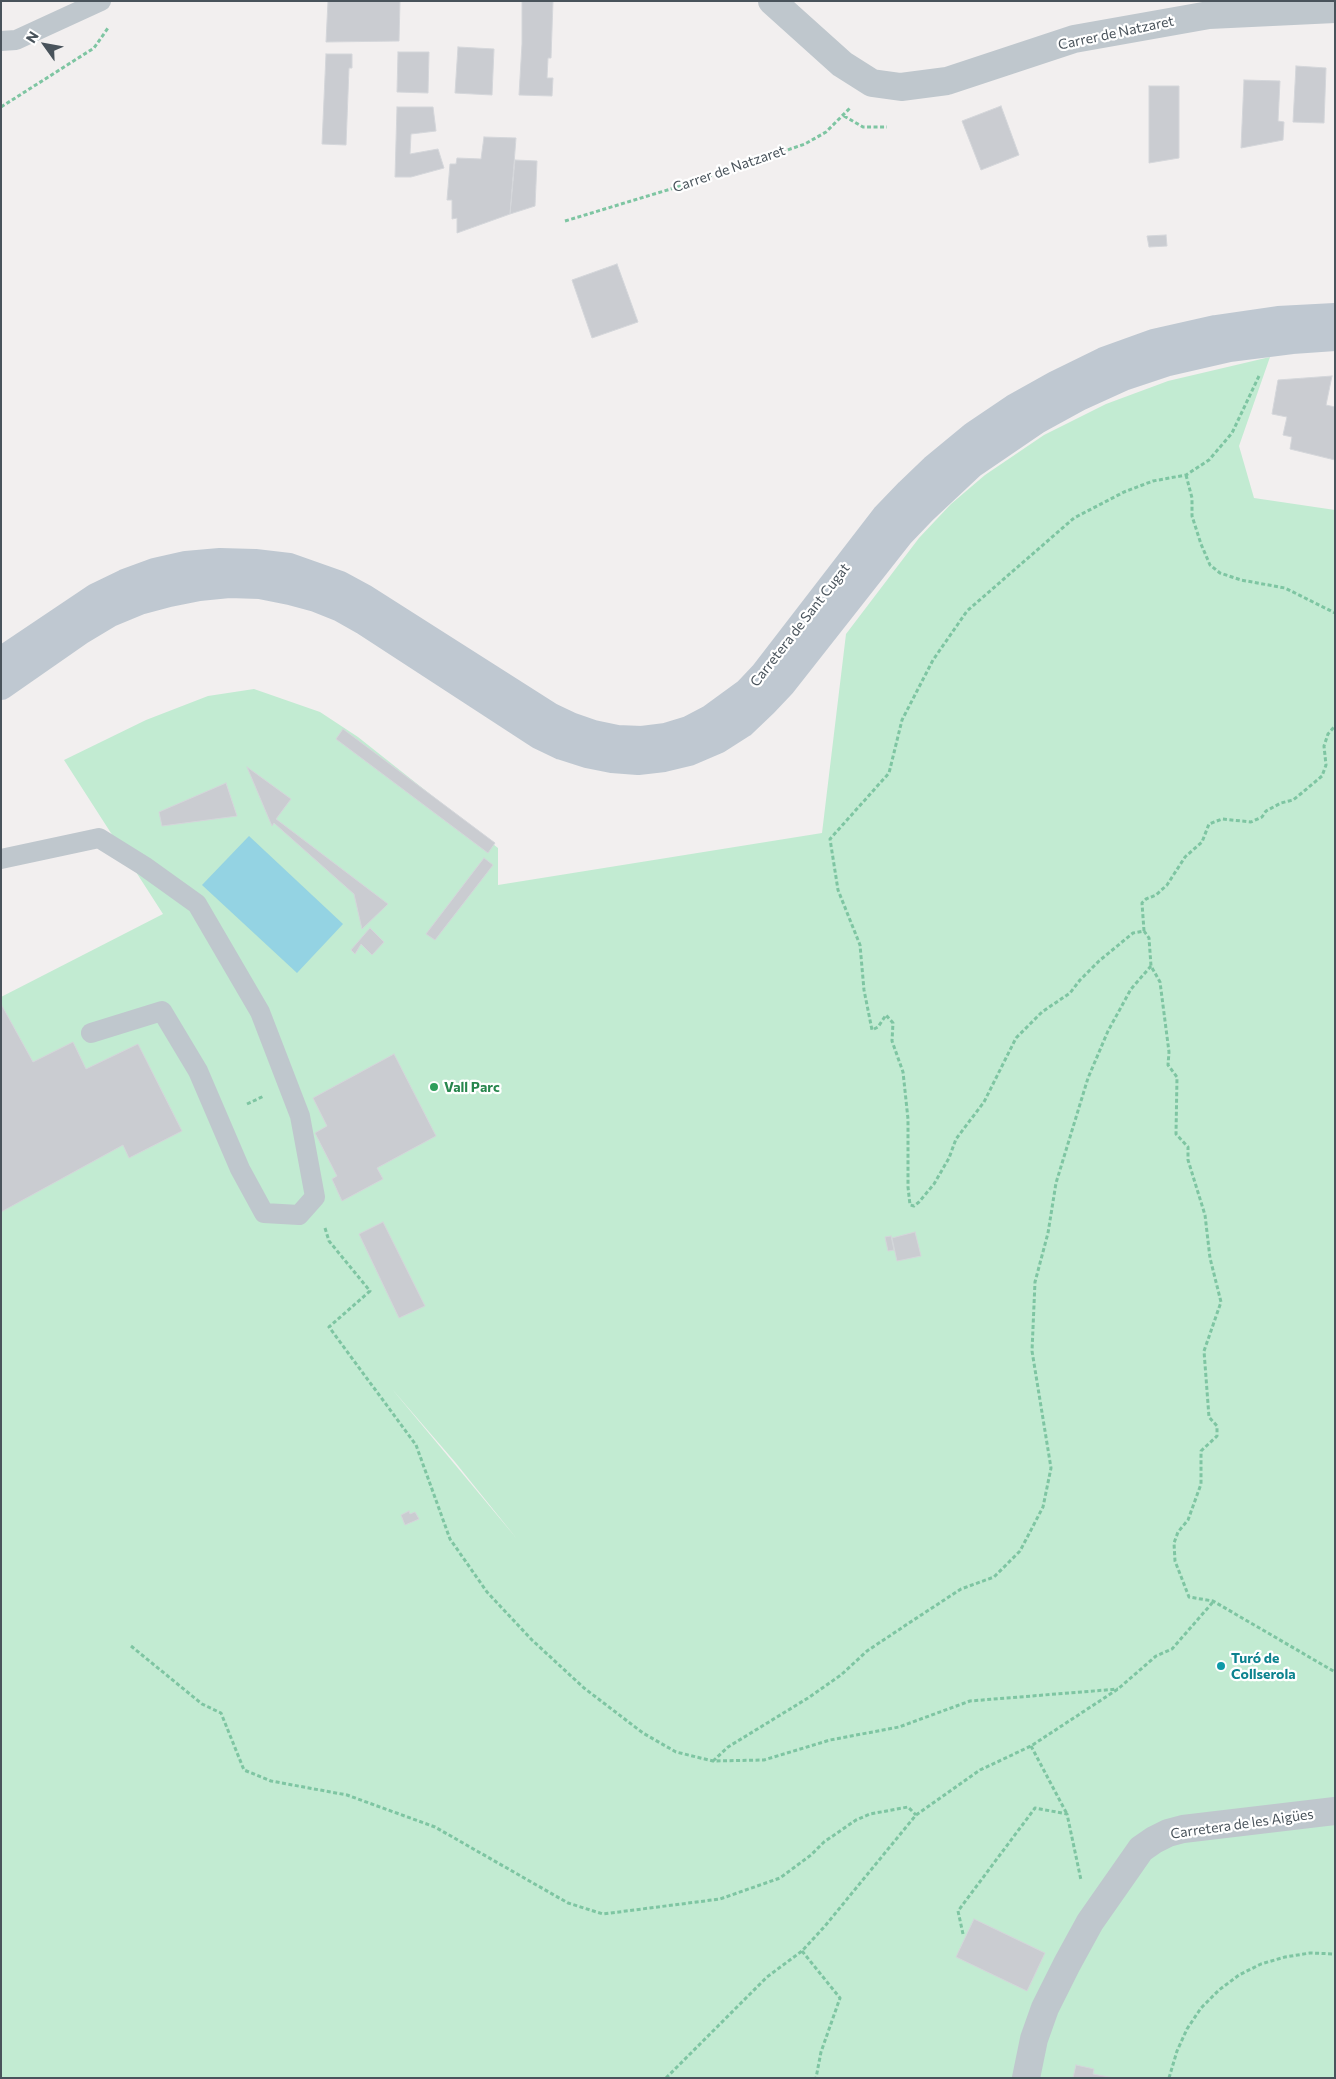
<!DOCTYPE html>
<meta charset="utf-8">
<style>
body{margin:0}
#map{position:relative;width:1336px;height:2079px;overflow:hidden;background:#f2efef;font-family:Commissioner,sans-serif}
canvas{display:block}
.frame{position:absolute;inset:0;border:2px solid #49535b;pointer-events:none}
.north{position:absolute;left:20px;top:20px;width:50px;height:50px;-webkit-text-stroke:4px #fff;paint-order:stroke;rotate:302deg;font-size:14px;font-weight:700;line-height:20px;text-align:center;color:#49535b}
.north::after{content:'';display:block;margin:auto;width:18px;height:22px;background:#49535b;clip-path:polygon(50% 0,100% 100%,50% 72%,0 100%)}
</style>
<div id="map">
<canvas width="1336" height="2079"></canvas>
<div class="frame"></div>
<div class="north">N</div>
</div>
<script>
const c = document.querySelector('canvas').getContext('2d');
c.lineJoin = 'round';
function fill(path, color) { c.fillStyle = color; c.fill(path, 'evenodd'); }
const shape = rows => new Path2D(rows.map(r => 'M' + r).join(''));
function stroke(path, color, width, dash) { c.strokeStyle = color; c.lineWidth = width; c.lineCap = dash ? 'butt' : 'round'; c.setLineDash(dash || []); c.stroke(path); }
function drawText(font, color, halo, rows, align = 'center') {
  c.font = font + ' Commissioner,sans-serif'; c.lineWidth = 4.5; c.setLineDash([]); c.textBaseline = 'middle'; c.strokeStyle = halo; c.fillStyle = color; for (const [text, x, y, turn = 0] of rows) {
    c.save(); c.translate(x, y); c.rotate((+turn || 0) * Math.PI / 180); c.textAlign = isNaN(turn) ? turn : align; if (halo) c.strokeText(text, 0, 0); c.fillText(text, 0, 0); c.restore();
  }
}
fill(shape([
 [1270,357,1239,446,1254,498,1335,510,1335,2078,1,2078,1,997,163,914,64,760,146,720,208,696,254,689,320,712,358,737,498,848,498,885,822,833,846,634,919,538,951,504,985,475,1044,435,1106,404,1168,381],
 [392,1389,455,1462,517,1539]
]), '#c2ebd2');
fill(shape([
 [249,836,343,924,297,973,202,885]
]), '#94d3e3');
const building = shape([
 [328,1,400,1,399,41,326,42,328,1],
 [522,1,553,1,551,58,548,58,547,78,553,78,552,96,519,95,522,44,522,1],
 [458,47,494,49,492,95,455,93,458,47],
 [398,52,429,52,428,93,397,92,398,52],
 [326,54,352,54,352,68,349,68,346,145,322,144,326,54],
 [1296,66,1326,68,1324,123,1293,122,1296,66],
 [1244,80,1280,81,1278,121,1284,122,1283,140,1241,148,1244,80],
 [1149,86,1179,86,1179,158,1149,163,1149,86],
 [1001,106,1019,155,981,170,962,121,1001,106],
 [397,107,433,107,436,131,411,134,410,154,438,149,444,168,411,177,395,177,397,107],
 [484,137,516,138,510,214,457,233,457,218,452,219,452,200,447,200,450,164,456,164,457,158,481,159,484,137],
 [515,160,537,161,535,206,510,214,515,160],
 [1166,235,1167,246,1149,247,1147,236,1166,235],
 [617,264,638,322,592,338,572,280,617,264],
 [1332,376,1326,405,1335,407,1335,460,1290,449,1292,437,1283,435,1287,417,1272,414,1278,380,1332,376],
 [343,729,495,843,488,853,336,739,343,729],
 [247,767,291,799,276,819,388,904,362,929,354,894,274,823,272,826,247,767],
 [226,783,237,816,162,826,159,812,226,783],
 [484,858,493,865,435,940,426,934,484,858],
 [370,928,384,942,372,955,361,944,355,954,351,950,370,928],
 [1,1004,33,1062,73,1042,86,1069,138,1044,182,1131,129,1158,123,1145,1,1212,1,1004],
 [394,1054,436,1136,377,1168,383,1179,342,1201,332,1179,337,1176,315,1133,327,1126,313,1098,394,1054],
 [383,1222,425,1306,399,1318,359,1234,383,1222],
 [915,1232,921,1256,897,1261,892,1238,915,1232],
 [891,1236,894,1250,888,1251,885,1237,891,1236],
 [409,1511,410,1514,415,1512,419,1519,405,1525,401,1515,409,1511],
 [974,1919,1045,1953,1027,1991,956,1957,974,1919],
 [1076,2065,1094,2069,1093,2074,1114,2078,1073,2078,1076,2065]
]);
fill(building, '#caccd1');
stroke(building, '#d4d6da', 1);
stroke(shape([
 [1,107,94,48,108,28],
 [844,116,863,127,887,127],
 [565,221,684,185,805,144,826,132,851,107],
 [1259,376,1232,433,1209,460,1186,475,1153,481,1124,492,1074,518,967,611,933,660,902,720,889,773,830,839,838,890,860,945,864,990,872,1030,878,1027,886,1015,893,1023,892,1041,903,1072,908,1119,908,1187,910,1205,914,1206,919,1202,934,1184,949,1158,956,1139,984,1102,1016,1038,1042,1012,1070,993,1080,980,1099,961,1133,933,1144,931,1149,938,1151,966,1160,982,1169,1052,1168,1065,1177,1077,1176,1134,1188,1147,1188,1160,1205,1215,1210,1258,1221,1302,1204,1351,1209,1417,1217,1426,1217,1436,1201,1451,1201,1484,1188,1520,1178,1532,1174,1543,1175,1561,1189,1597,1213,1601,1335,1672],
 [1186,475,1192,498,1192,516,1201,544,1210,565,1220,573,1241,580,1285,588,1335,613],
 [1144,931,1142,903,1146,899,1156,895,1167,885,1185,857,1202,842,1209,824,1222,819,1251,822,1262,817,1266,811,1281,803,1293,800,1303,792,1322,776,1326,765,1324,746,1328,734,1335,726],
 [247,1104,264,1096],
 [325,1228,329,1241,370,1291,329,1327,416,1445,450,1539,487,1592,532,1640,584,1688,643,1733,676,1752,713,1761,764,1760,830,1740,899,1727,970,1701,1118,1689],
 [131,1646,202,1704,221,1713,244,1770,271,1781,347,1795,435,1827,568,1903,603,1914,720,1899,780,1878,811,1855,824,1842,856,1820,870,1814,908,1807,916,1815],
 [1031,1746,1067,1814],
 [713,1761,728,1747,808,1698,841,1675,867,1651,912,1621,961,1589,994,1577,1020,1551,1043,1507,1051,1468,1032,1351,1035,1282,1048,1233,1056,1183,1088,1078,1108,1031,1131,989,1151,966],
 [963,1934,958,1911,1035,1808,1067,1814,1081,1880],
 [802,1951,840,1998,821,2052,816,2078],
 [666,2078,767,1977,802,1951,825,1926,916,1815,980,1770,1031,1746,1118,1689,1156,1656,1172,1649,1213,1602],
 [1169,2078,1177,2051,1187,2029,1201,2008,1219,1990,1239,1975,1261,1964,1285,1957,1310,1953,1335,1954]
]), '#7ec5a2', 3, [4, 2.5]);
stroke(shape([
 [1,41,16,40,101,1],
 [1,859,99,838,144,866,197,904,260,1012,300,1116,315,1197,299,1215,264,1213,240,1169,198,1071,162,1011,91,1033]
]), '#bfc7cd', 20);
stroke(shape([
 [772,1,842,64,872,83,901,87,947,81,1074,39,1209,15,1335,9],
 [1026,2078,1034,2039,1045,2008,1067,1964,1090,1922,1141,1849,1154,1840,1168,1833,1183,1829,1335,1811]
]), '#bfc7cd', 28);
stroke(shape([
 [1,661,96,597,125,583,155,572,186,565,220,562,255,563,289,567,340,585,364,598,551,717,570,726,593,734,617,739,642,740,666,737,689,730,710,719,747,692,764,674,885,517,909,492,934,468,974,435,1014,408,1057,384,1104,361,1154,343,1216,329,1278,320,1335,317],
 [1,686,80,631,110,613,139,601,169,593,199,587,229,584,260,585,290,591,316,598,341,608,364,621,539,735,562,746,587,754,612,759,638,761,664,758,689,752,717,740,742,724,764,703,782,684,900,534,923,510,971,465,1037,420,1079,397,1123,377,1168,362,1229,348,1292,340,1335,337]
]), '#bfc8d1', 28);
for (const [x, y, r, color] of [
 [434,1087,5,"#2e9e5b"],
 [1221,1666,5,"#0f9aa8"]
]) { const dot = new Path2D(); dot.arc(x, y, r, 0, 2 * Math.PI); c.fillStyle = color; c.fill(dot); stroke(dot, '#fff', 2); }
drawText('14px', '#49535b', '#fff', [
 ["Carrer de Natzaret",1116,33,-12],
 ["Carrer de Natzaret",729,169,-19],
 ["Carretera de Sant Cugat",800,625,-52],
 ["Carretera de les Aigües",1242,1824,-8]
]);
drawText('bold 14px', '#27864d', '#fff', [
 ["Vall Parc",444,1087]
], 'left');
drawText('bold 14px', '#0d838f', '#fff', [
 ["Turó de",1231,1658],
 ["Collserola",1231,1674]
], 'left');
</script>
